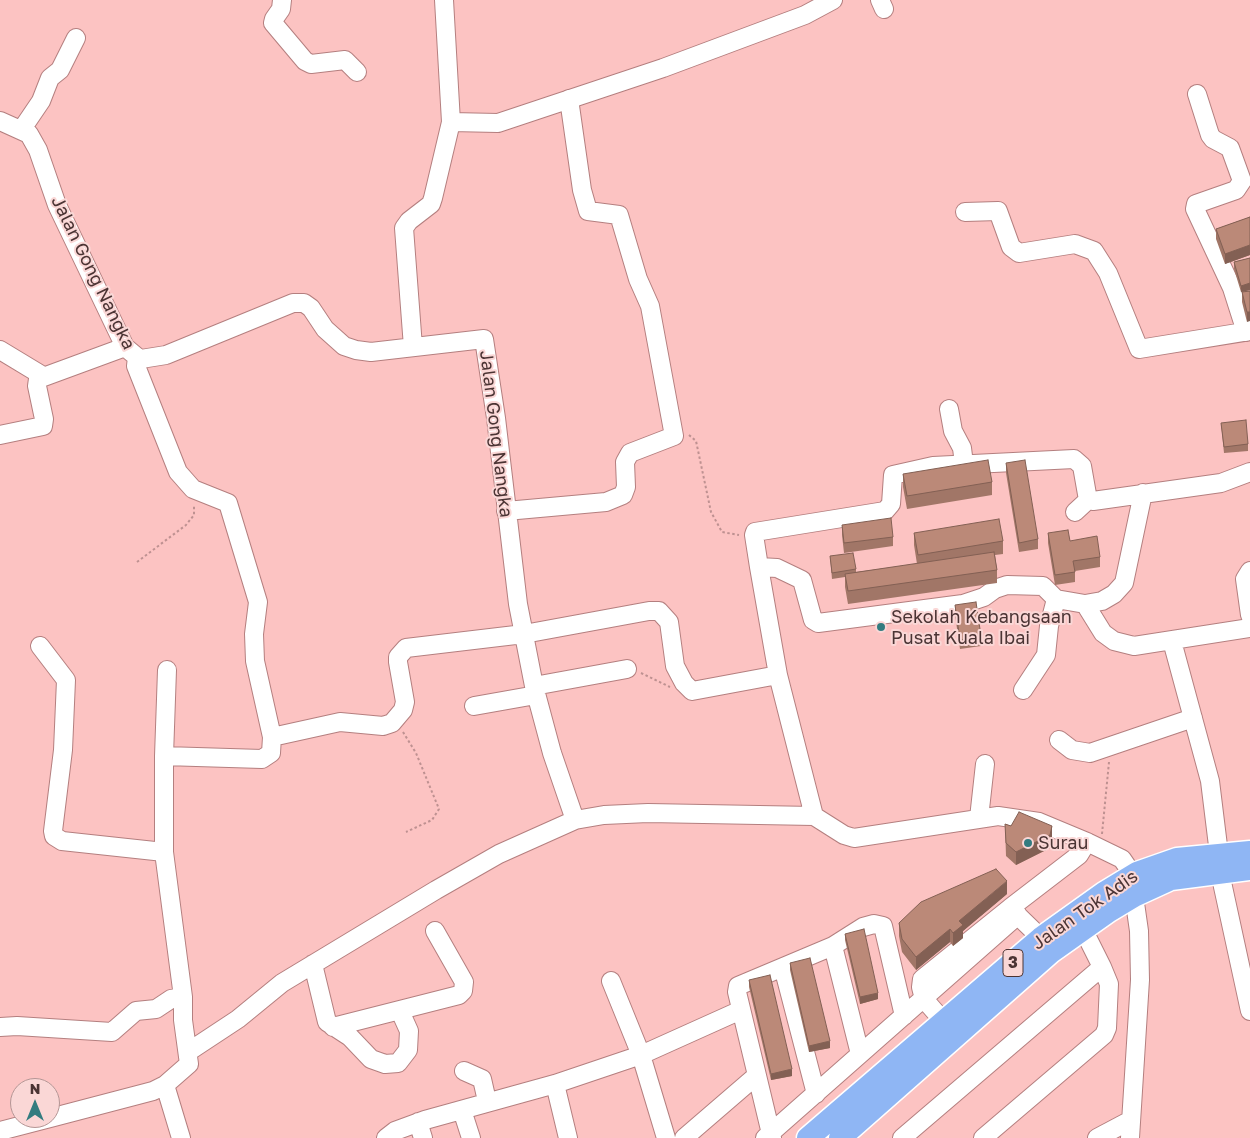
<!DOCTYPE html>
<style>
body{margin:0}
#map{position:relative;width:1250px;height:1138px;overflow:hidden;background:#fcc3c2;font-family:"Golos Text",sans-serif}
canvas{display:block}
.north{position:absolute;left:10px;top:1078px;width:50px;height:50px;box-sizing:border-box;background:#fad7d6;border:1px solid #b49695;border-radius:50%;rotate:0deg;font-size:14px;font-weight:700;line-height:20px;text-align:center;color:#4b3434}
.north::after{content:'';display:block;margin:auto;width:18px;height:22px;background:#337c80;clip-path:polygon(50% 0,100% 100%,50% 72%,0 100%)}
</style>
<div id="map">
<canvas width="1250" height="1138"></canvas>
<div class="north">N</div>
</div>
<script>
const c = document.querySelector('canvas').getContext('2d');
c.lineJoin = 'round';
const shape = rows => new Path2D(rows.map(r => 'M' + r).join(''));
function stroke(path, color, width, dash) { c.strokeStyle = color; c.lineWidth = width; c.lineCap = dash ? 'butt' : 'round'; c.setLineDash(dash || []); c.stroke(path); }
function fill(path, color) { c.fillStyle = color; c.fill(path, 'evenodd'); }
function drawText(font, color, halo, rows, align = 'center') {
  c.font = font + ' "Golos Text",sans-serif'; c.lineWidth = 4; c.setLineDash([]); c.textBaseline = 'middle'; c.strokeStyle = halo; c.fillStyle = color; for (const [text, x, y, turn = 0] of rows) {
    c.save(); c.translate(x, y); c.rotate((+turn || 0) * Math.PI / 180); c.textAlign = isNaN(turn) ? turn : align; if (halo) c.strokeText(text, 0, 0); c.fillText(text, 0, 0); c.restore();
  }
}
const minor = shape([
 [282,0,281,9,274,19,273,23,305,61,311,64,345,60,357,72],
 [444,0,451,122],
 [880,0,884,9],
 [1197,94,1210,135,1213,139,1230,148,1242,181,1236,190,1196,204,1195,209,1232,288,1246,332],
 [0,121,29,134,38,150,57,205,125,347,137,357,141,359,166,355,293,303,304,303,311,308,325,329,344,346,356,350,371,352,484,339,496,418,518,604,534,686,552,753,575,820],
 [22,129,41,101,50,78,60,70,76,38],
 [965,212,998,211,1011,247,1019,253,1075,244,1094,251,1108,273,1139,349,1250,331],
 [413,347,404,228,409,221,431,204,433,198,451,122,498,123,663,68,805,15,833,0],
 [0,350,43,376],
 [137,357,136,366,178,472,193,489,228,503,258,602,254,634,255,661,272,737,271,753,262,759,164,756],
 [949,409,953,431,962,448,964,464],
 [0,435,43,426,44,419,37,386,38,379,125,347],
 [506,511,606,502,623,495,626,487,625,462,630,453,674,436,650,306,638,279,619,215,588,211,582,190,569,99],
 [1075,512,1088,500],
 [759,567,777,568,802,580,813,620,818,623,963,604,984,597,995,589,1007,585,1043,586,1056,599,1085,604,1103,633,1114,641,1134,646,1250,628],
 [1250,571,1245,579,1250,615],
 [1085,604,1102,601,1114,594,1124,583,1143,493],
 [1172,641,1210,781,1219,854],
 [40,646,66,680,63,750,53,831,54,836,62,841,164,852],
 [534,686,627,669],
 [1023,690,1046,655,1049,626,1056,599],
 [474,706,536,695],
 [272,737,340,722,383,726,392,723,403,710,405,702,398,662,398,657,406,648,524,634,649,611,659,611,669,622,675,666,684,683,692,691,778,675],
 [1059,740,1072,750,1090,753,1193,718],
 [814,816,778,675,759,567,754,535,755,532,885,511,891,504,893,475,933,466,1074,459,1082,466,1088,500,1093,501,1221,483,1250,472],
 [979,818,985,764],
 [1220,873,1250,1011],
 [1010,908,1041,938],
 [833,946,860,1054],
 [313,964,327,1022,350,1037,371,1059,385,1064,398,1063,408,1050,409,1031,400,1011],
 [783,967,816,1094],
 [611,981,641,1055,666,1138],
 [944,1022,924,999,921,987,922,979,1010,908,1079,855,1087,842],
 [0,1027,17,1026,112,1032,136,1011,156,1009,171,999,183,997],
 [333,1027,459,995,463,991,464,982,435,931],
 [188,1052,238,1019,282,983,436,890,499,854,575,820,604,815,648,813,814,816,844,835,854,838,998,816,1039,822,1087,842,1122,859,1133,875],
 [464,1071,482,1079,487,1101],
 [555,1084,568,1138],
 [165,1085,181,1138],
 [462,1110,471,1138],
 [50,1118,153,1091,165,1085,189,1064,183,1020,183,997,164,852,164,756,167,670],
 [418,1122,423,1138],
 [0,1131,50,1118],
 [386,1138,395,1131,425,1120,555,1084,641,1055,741,1010],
 [684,1138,756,1076],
 [765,1138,1018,915],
 [772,1138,737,992,738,986,833,946,863,927,874,924,883,926,904,1016],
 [902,1138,1102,967,1083,929],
 [983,1138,1104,1035,1107,1028,1109,984,1102,967],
 [1097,1138,1131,1120],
 [1130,1138,1140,980,1139,931,1134,896]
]);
const major = shape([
 [808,1138,1041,938,1104,893,1137,873,1177,859,1250,852],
 [840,1138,1051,952,1109,911,1134,896,1171,879,1250,869]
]);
stroke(minor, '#b47f7f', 20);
stroke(major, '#fff', 25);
stroke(shape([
 [689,435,696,441,711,512,722,532,739,535],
 [137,562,186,525,194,515,194,505],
 [641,673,670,687],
 [403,732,416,753,439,809,432,820,406,832],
 [1102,834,1109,762]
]), '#be9191', 2, [2.5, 2.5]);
stroke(minor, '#fff', 18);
stroke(major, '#8fb6f4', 22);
fill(shape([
 [1250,217,1250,255,1225,264,1216,239,1216,229],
 [1250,258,1250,290,1241,292,1234,269,1234,262],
 [1250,291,1247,322,1242,302,1242,292],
 [1221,423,1248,444,1248,451,1224,453],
 [1006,463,1038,539,1038,549,1019,552,1006,473],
 [903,474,992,482,992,495,907,509,903,487],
 [842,525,893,537,893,546,844,553,842,535],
 [914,533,1003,541,1003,554,995,555,997,570,997,583,848,604,845,587,845,577,832,579,830,556,856,569,856,572,917,564,914,545],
 [1048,533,1070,541,1100,557,1100,567,1075,571,1075,582,1055,585,1048,543],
 [955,605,981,636,981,646,960,649,955,615],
 [1005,824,1052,838,1050,848,1016,865,1006,856],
 [1007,894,963,931,963,938,953,946,950,942,916,970,902,952,899,936,899,923],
 [845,934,878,999,860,1004,845,940],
 [790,963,830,1048,809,1052,790,970],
 [749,980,792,1076,771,1080,749,987]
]), '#a17667');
fill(shape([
 [1250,245,1250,255,1225,264,1225,254],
 [1250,283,1250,290,1241,292,1241,286],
 [1247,312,1250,312,1250,321,1247,322],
 [1052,826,1052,838,1050,848,1016,865,1016,852],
 [1007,881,1007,894,963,931,963,938,953,946,953,933,959,921],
 [950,929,950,942,916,970,916,957],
 [878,993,878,999,860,1004,860,997],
 [830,1041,830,1048,809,1052,809,1046],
 [792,1069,792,1076,771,1080,771,1074]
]), '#836054');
const building = shape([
 [1250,217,1250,245,1225,254,1216,229,1250,217],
 [1250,258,1250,283,1241,286,1234,262,1250,258],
 [1250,291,1250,312,1247,312,1242,292,1250,291],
 [1246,420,1248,444,1224,447,1221,423,1246,420],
 [988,460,992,482,907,496,903,474,988,460],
 [1025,460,1038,539,1019,543,1006,463,1025,460],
 [891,518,893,537,844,543,842,525,891,518],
 [999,519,1003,541,918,555,914,533,999,519],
 [1068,530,1070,541,1097,536,1100,557,1073,561,1075,572,1055,575,1048,533,1068,530],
 [994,552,997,570,848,591,845,574,994,552],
 [853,553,856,569,832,573,830,556,853,553],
 [976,602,981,636,960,640,955,605,976,602],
 [1019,812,1052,826,1050,835,1016,852,1006,843,1005,824,1011,826,1019,812],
 [996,869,1007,881,959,921,963,925,953,933,950,929,916,957,902,939,899,923,921,902,996,869],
 [864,929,878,993,860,997,845,934,864,929],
 [810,958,830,1041,809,1046,790,963,810,958],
 [770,975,792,1069,771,1074,749,980,770,975]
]);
fill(building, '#bb8978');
stroke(building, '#836054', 1);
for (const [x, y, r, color] of [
 [881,627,5,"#337c80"],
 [1028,843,5,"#337c80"]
]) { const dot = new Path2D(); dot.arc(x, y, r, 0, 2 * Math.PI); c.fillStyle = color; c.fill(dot); stroke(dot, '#fad7d6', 2); }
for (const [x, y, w] of [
 [1013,963,20]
]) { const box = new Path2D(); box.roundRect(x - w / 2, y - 13.5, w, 27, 4); c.fillStyle = '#fad7d6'; c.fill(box); stroke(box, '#4b3434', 1); }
drawText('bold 16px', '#4b3434', null, [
 ["3",1013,963]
]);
drawText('18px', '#4b3434', '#fad7d6', [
 ["Jalan Gong Nangka",93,273,64],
 ["Jalan Gong Nangka",496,434,83],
 ["Jalan Tok Adis",1085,910,-35]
]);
drawText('18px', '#4b3434', '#fad7d6', [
 ["Sekolah Kebangsaan",891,617],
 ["Pusat Kuala Ibai",891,638],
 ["Surau",1038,843]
], 'left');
</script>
